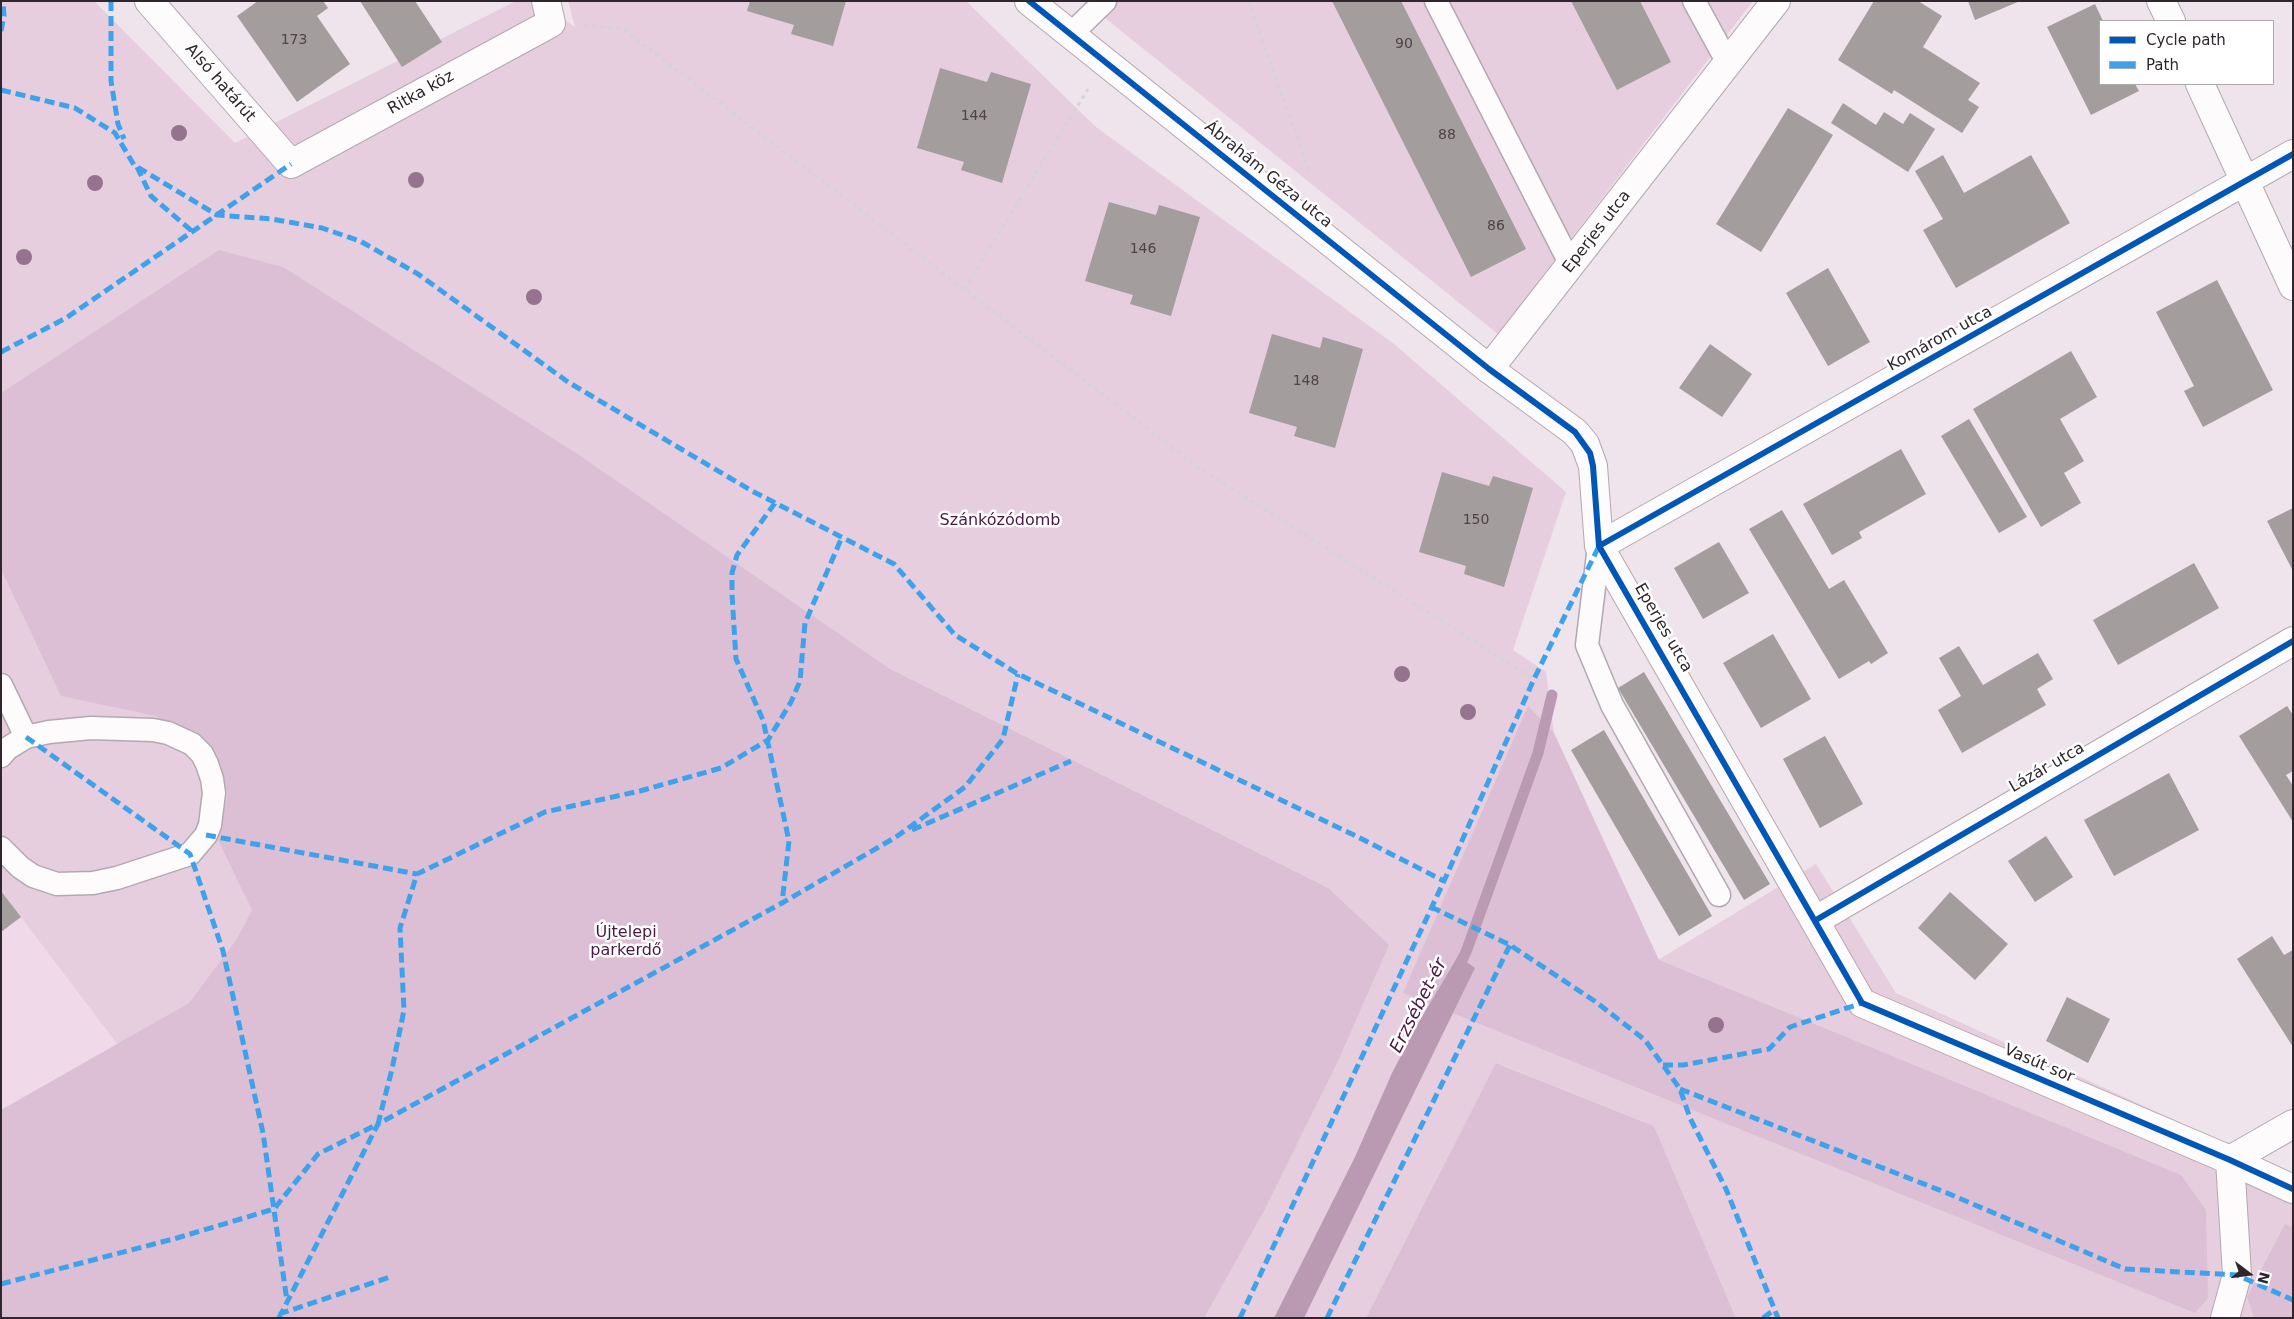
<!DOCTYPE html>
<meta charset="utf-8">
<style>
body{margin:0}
#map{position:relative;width:2294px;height:1319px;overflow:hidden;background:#efe3ec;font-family:"DejaVu Sans",sans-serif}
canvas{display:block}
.frame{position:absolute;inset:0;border:2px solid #2f272d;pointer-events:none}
.legend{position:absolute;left:2099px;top:20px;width:175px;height:65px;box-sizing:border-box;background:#fff;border:1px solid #aca9ab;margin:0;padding:6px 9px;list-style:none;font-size:15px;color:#2f272d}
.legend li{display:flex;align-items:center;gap:10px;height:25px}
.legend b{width:25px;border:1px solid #aca9ab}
.north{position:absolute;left:2224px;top:1249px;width:50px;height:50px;-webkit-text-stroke:4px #fff;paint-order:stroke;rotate:105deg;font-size:14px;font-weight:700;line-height:20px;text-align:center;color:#2f272d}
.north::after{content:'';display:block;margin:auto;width:18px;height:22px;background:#2f272d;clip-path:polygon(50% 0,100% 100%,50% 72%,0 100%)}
</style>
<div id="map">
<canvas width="2294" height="1319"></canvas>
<div class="frame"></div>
<ul class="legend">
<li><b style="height:6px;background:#0057b8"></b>Cycle path</li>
<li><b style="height:6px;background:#3ea2eb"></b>Path</li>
</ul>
<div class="north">N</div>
</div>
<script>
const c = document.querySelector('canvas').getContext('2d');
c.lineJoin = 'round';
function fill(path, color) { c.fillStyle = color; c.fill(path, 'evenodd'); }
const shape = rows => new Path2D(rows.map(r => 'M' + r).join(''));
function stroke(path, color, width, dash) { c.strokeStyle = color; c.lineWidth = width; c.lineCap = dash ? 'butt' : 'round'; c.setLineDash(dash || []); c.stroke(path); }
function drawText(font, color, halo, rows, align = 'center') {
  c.font = font + ' "DejaVu Sans",sans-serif'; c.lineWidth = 5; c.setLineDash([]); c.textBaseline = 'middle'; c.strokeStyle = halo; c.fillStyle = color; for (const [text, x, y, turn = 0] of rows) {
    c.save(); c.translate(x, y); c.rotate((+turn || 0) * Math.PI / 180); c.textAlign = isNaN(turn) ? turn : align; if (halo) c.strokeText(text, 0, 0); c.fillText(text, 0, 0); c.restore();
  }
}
fill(shape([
 [1,891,127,1057,1,1122]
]), '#f0daea');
fill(shape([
 [1,1,94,1,235,143,516,1,537,1,575,27,568,1,966,1,1096,127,1394,344,1566,492,1513,650,1546,672,1554,733,1658,960,1816,864,1896,993,2293,1174,2293,1288,2282,1318,1736,1318,1654,1126,1497,1063,1366,1318,1,1318,127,1057,1,891],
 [1084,1,1753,1,1498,334]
]), '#e6cedf');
fill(shape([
 [219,250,283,267,579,455,890,669,1328,888,1389,945,1338,1061,1265,1209,1204,1318,1,1318,1,1110,189,1003,237,939,252,910,218,840,228,793,204,749,156,716,61,696,1,569,1,393],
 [1528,706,1554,733,1659,960,2181,1175,2206,1210,2208,1298,2195,1313,1403,993],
 [1496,1063,1654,1126,1736,1318,1366,1318],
 [2285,1224,2293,1228,2293,1318,2254,1318,2247,1297]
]), '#dcbfd5');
fill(shape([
 [1458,956,1475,968,1304,1318,1274,1318,1355,1157,1392,1073,1416,1027]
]), '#ba9ab3');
stroke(shape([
 [1456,972,1466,952,1538,753,1552,695]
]), '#ba9ab3', 11);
fill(shape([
 [258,1,323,1,328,8,317,16,350,64,297,102,237,16],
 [360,1,415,1,442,42,402,67],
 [750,1,846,1,833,46,791,34,794,25,747,11],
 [1332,1,1401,1,1526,249,1471,277],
 [1571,1,1640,1,1671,62,1617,90],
 [1874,1,1918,1,1942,16,1923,47,1980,83,1968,100,1979,107,1962,133,1894,90,1892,94,1838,60],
 [1968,1,2020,1,1975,20],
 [2095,4,2103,21,2100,21,2100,84,2135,84,2139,91,2091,115,2047,27],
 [940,68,987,82,991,72,1031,84,1002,183,961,170,964,162,917,148],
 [1843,103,1876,125,1884,112,1903,124,1910,113,1935,129,1908,172,1831,123],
 [1788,108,1833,135,1761,252,1716,224],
 [1943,155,1964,193,2031,155,2070,223,1956,288,1923,230,1943,219,1915,171],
 [1109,202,1156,215,1159,205,1200,217,1171,316,1130,304,1133,295,1085,281],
 [1828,268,1870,342,1828,366,1786,293],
 [2217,280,2273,390,2203,427,2184,391,2194,386,2156,312],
 [1272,334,1320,348,1323,337,1363,349,1335,448,1294,436,1297,427,1249,413],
 [1710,344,1752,374,1722,417,1679,388],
 [2071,351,2097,397,2060,419,2084,461,2064,473,2081,503,2041,527,1973,409],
 [1969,419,2027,517,1999,533,1941,436],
 [1901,449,1926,494,1859,532,1862,538,1832,555,1803,504],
 [1442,472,1489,486,1493,476,1533,488,1504,587,1464,574,1466,566,1419,552],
 [2293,508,2293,571,2267,521],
 [1782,510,1829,589,1844,580,1888,653,1871,664,1869,661,1839,679,1749,529],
 [1719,542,1749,593,1703,619,1674,568],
 [2194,563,2219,608,2118,665,2093,620],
 [1773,634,1811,699,1761,728,1723,663],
 [1959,646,1983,685,2038,653,2053,679,2037,689,2046,705,1962,753,1938,710,1961,696,1939,658],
 [1644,672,1770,884,1744,900,1618,688],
 [2287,706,2293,715,2293,771,2286,775,2293,786,2293,822,2239,736],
 [1604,730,1712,916,1679,936,1571,750],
 [1825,736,1863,804,1820,828,1783,759],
 [2169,773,2199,830,2114,876,2084,820],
 [2046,836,2073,877,2035,902,2008,861],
 [1,891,21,917,1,932],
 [1950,892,2008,944,1975,980,1918,928],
 [2272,936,2284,955,2293,950,2293,1047,2237,959],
 [2067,997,2110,1019,2088,1063,2046,1041]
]), '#a39d9d');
const lane = shape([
 [1436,1,1571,265],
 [1694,1,1728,63],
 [1070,35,1105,1],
 [1599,546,1587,645,1612,705,1719,895],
 [1,685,26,737],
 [1,756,8,748,26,737,49,732,91,728,153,730,168,733,192,744,202,754,207,764,212,779,214,793,210,825,206,835,190,854,117,878,93,883,57,884,33,876,20,867,1,848]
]);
const street = shape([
 [149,1,291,164,551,23,546,1],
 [2161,1,2171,21],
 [2200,84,2293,286],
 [1489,369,1575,432,1585,444,1593,466,1599,546,1862,1003,2230,1160,2293,1189],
 [1599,546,2293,154],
 [1816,920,2293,641],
 [2230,1160,2293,1124],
 [2225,1318,2237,1275,2230,1160]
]);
const secondary = shape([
 [1029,1,1489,369,1776,1]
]);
stroke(lane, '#b2a9b0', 25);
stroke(street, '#b2a9b0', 30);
stroke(secondary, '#b2a9b0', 30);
stroke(shape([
 [1248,1,1309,170],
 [584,25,623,29,1199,468,1534,679],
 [964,289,1088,89]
]), '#d6d3d5', 3, [4, 4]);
stroke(lane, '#fdfbfc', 22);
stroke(street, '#fdfbfc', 28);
stroke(secondary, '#fdfbfc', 28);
stroke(shape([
 [111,1,111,81,118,124,124,139],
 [1,31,4,16,3,1],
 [1,90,75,108,115,133,134,165,217,215,272,219,322,228,360,241,418,274,568,382,752,491,894,564,955,635,1018,674,1354,835,1444,881],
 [137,167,151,196,192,231],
 [1,352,66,318,291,164],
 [775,503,737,555,732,573,732,594,736,659,763,720,789,841,782,903],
 [26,737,190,854,223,951,263,1133,287,1301],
 [912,830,1071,761],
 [206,835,417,874],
 [1431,907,1510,945,1596,1002,1645,1040,1680,1089,1690,1118,1726,1189,1778,1318],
 [1663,1065,1683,1065,1769,1049,1790,1027,1862,1003],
 [1680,1089,1947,1193,2125,1269,2237,1275,2293,1300],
 [1,1284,177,1238,274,1209,318,1154,378,1124,392,1069,404,1010,400,928,417,874,545,812,640,791,721,768,768,740,791,702,800,681,805,623,842,537],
 [279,1314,390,1277],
 [279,1318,378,1124,782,903,896,837,965,787,1003,739,1018,674],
 [1240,1318,1444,881,1534,679,1599,546],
 [1327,1318,1510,945],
 [1763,1318,1774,1310]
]), '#3ea2eb', 5, [10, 5]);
stroke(shape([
 [1029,1,1489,369,1575,432,1590,453,1593,466,1599,546,1862,1003,2230,1160,2293,1189],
 [1599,546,2293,154],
 [1816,920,2293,641]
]), '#0057b8', 6);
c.fillStyle = '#95738f';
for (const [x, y] of [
 [179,133],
 [416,180],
 [95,183],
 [24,257],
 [534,297],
 [1402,674],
 [1468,712],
 [1716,1025]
]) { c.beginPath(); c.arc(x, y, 8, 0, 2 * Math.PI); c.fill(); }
drawText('14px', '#4c4449', null, [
 ["173",294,40],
 ["90",1404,44],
 ["144",974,116],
 ["88",1447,135],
 ["86",1496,226],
 ["146",1143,249],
 ["148",1306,381],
 ["150",1476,520]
]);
drawText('16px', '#2f272d', '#fff', [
 ["Alsó határút",220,83,49],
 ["Ritka köz",421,93,-29],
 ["Ábrahám Géza utca",1268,175,39],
 ["Eperjes utca",1597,232,-52],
 ["Komárom utca",1940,339,-29],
 ["Eperjes utca",1663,628,60],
 ["Lázár utca",2047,768,-30],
 ["Vasút sor",2039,1064,23]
]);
drawText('16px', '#4c1843', '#fff', [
 ["Szánkózódomb",1000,521],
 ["Újtelepi",626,933],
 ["parkerdő",626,951]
]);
drawText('italic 18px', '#4a1742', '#fff', [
 ["Erzsébet-ér",1419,1006,-63]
]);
</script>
